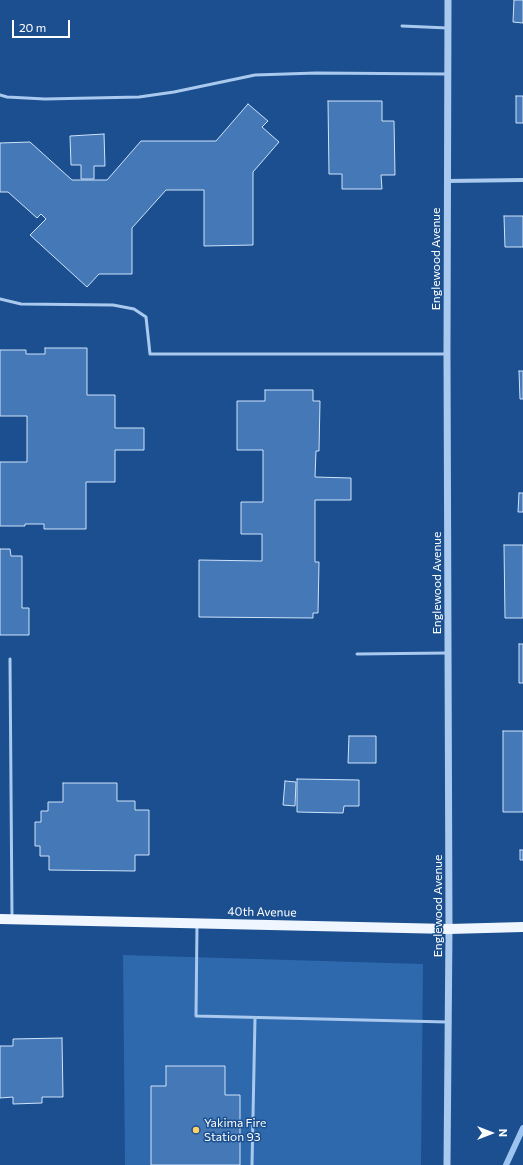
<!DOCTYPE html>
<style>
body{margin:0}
#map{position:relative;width:523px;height:1165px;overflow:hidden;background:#1b4f8f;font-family:Commissioner,sans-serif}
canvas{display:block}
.north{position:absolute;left:471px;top:1113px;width:40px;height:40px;-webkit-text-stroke:3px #1b4f8f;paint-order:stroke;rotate:90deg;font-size:11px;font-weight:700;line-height:16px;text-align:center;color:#fff}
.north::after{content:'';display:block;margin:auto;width:14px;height:18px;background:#fff;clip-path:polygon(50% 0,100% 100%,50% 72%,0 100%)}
.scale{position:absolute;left:12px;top:20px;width:58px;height:18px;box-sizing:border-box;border:2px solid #fff;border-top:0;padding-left:5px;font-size:12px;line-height:14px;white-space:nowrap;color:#fff;-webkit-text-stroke:3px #1b4f8f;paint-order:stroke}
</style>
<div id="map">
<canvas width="523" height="1165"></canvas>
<div class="north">N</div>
<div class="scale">20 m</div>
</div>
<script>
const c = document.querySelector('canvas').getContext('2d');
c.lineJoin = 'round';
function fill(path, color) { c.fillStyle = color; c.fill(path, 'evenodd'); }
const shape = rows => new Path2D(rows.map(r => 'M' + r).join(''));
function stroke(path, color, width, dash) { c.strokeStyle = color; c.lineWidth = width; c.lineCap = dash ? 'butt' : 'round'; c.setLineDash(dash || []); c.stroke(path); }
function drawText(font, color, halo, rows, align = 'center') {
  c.font = font + ' Commissioner,sans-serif'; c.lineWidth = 3; c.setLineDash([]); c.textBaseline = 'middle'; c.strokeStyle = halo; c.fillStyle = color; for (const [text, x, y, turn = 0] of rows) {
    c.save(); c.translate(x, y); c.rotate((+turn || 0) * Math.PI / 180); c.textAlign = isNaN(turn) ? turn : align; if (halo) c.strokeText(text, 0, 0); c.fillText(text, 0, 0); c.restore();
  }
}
fill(shape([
 [123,955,423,964,421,1165,125,1165]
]), '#2e69ad');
stroke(shape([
 [506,1165,523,1128]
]), '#9cc4f0', 6);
const building = shape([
 [514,0,523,0,523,23,513,22,514,0],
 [516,96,523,96,523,123,516,123,516,96],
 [328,101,382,101,382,121,394,121,395,175,381,175,382,189,342,189,342,174,329,174,328,101],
 [248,104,268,121,262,127,279,142,253,172,253,245,204,246,204,190,166,190,132,228,132,274,99,274,87,287,30,235,46,219,41,214,37,218,8,192,0,192,0,143,30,142,72,180,107,180,141,141,216,141,248,104],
 [104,134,105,166,94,166,94,179,81,179,81,165,71,165,70,136,104,134],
 [504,216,523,216,523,247,505,247,504,216],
 [45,348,87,348,87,395,115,395,115,428,144,428,144,450,115,450,115,482,86,482,86,529,44,529,44,524,25,524,25,526,0,526,0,462,27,462,27,416,0,416,0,350,26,350,26,354,45,354,45,348],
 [519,371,523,371,523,399,520,399,519,371],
 [265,390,313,390,313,401,320,401,319,451,316,451,315,477,351,478,351,500,315,500,315,562,319,562,318,613,313,613,313,618,199,617,199,560,262,561,262,534,241,534,241,502,263,502,263,450,237,450,237,401,265,401,265,390],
 [519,493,523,493,523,512,518,512,519,493],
 [504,545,523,545,523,618,505,618,504,545],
 [0,549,10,549,11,556,22,556,22,608,29,608,29,635,0,635,0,549],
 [519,644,523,644,523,683,519,683,519,644],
 [503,731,523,731,523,812,503,812,503,731],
 [349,736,376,736,376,763,348,763,349,736],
 [297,779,359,780,359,806,344,806,343,813,297,812,297,779],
 [285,781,296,782,295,806,283,805,285,781],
 [63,783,117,783,117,801,135,801,135,810,149,810,149,855,135,855,135,871,49,870,49,856,40,856,40,846,35,846,35,822,41,822,41,811,48,811,48,802,63,802,63,783],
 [520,850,523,850,523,860,520,860,520,850],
 [62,1038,63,1097,42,1097,42,1103,13,1104,13,1097,0,1098,0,1046,13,1046,13,1039,62,1038],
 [166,1066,225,1066,225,1095,240,1095,240,1165,151,1165,151,1086,166,1086,166,1066]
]);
fill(building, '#4478b7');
stroke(building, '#cfe3fa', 1);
stroke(shape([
 [402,26,448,28],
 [0,95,7,97,45,99,139,97,174,92,255,75,316,73,448,74],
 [0,299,21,304,113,305,134,309,146,317,150,354,446,354],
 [357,654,447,653],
 [10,659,12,917],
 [197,925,196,1016,447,1022],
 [252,1165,255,1018]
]), '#a9c9ee', 3);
stroke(shape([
 [447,181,523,180]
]), '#a9c9ee', 4);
stroke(shape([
 [447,1165,449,929,447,354,448,0]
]), '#a9c9ee', 7);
stroke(shape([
 [0,919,449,929,523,927]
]), '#f0f6ff', 10);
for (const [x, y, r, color] of [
 [196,1130,4,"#ffd166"]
]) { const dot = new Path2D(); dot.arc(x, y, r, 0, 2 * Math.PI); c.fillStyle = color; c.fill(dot); stroke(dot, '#1b4f8f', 1.5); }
drawText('12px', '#fff', '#1b4f8f', [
 ["Englewood Avenue",436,259,-90],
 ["Englewood Avenue",437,583,-90],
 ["Englewood Avenue",438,906,-90],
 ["40th Avenue",262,912,1]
]);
drawText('12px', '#fff', '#1b4f8f', [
 ["Yakima Fire",204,1123],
 ["Station 93",204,1137]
], 'left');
</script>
